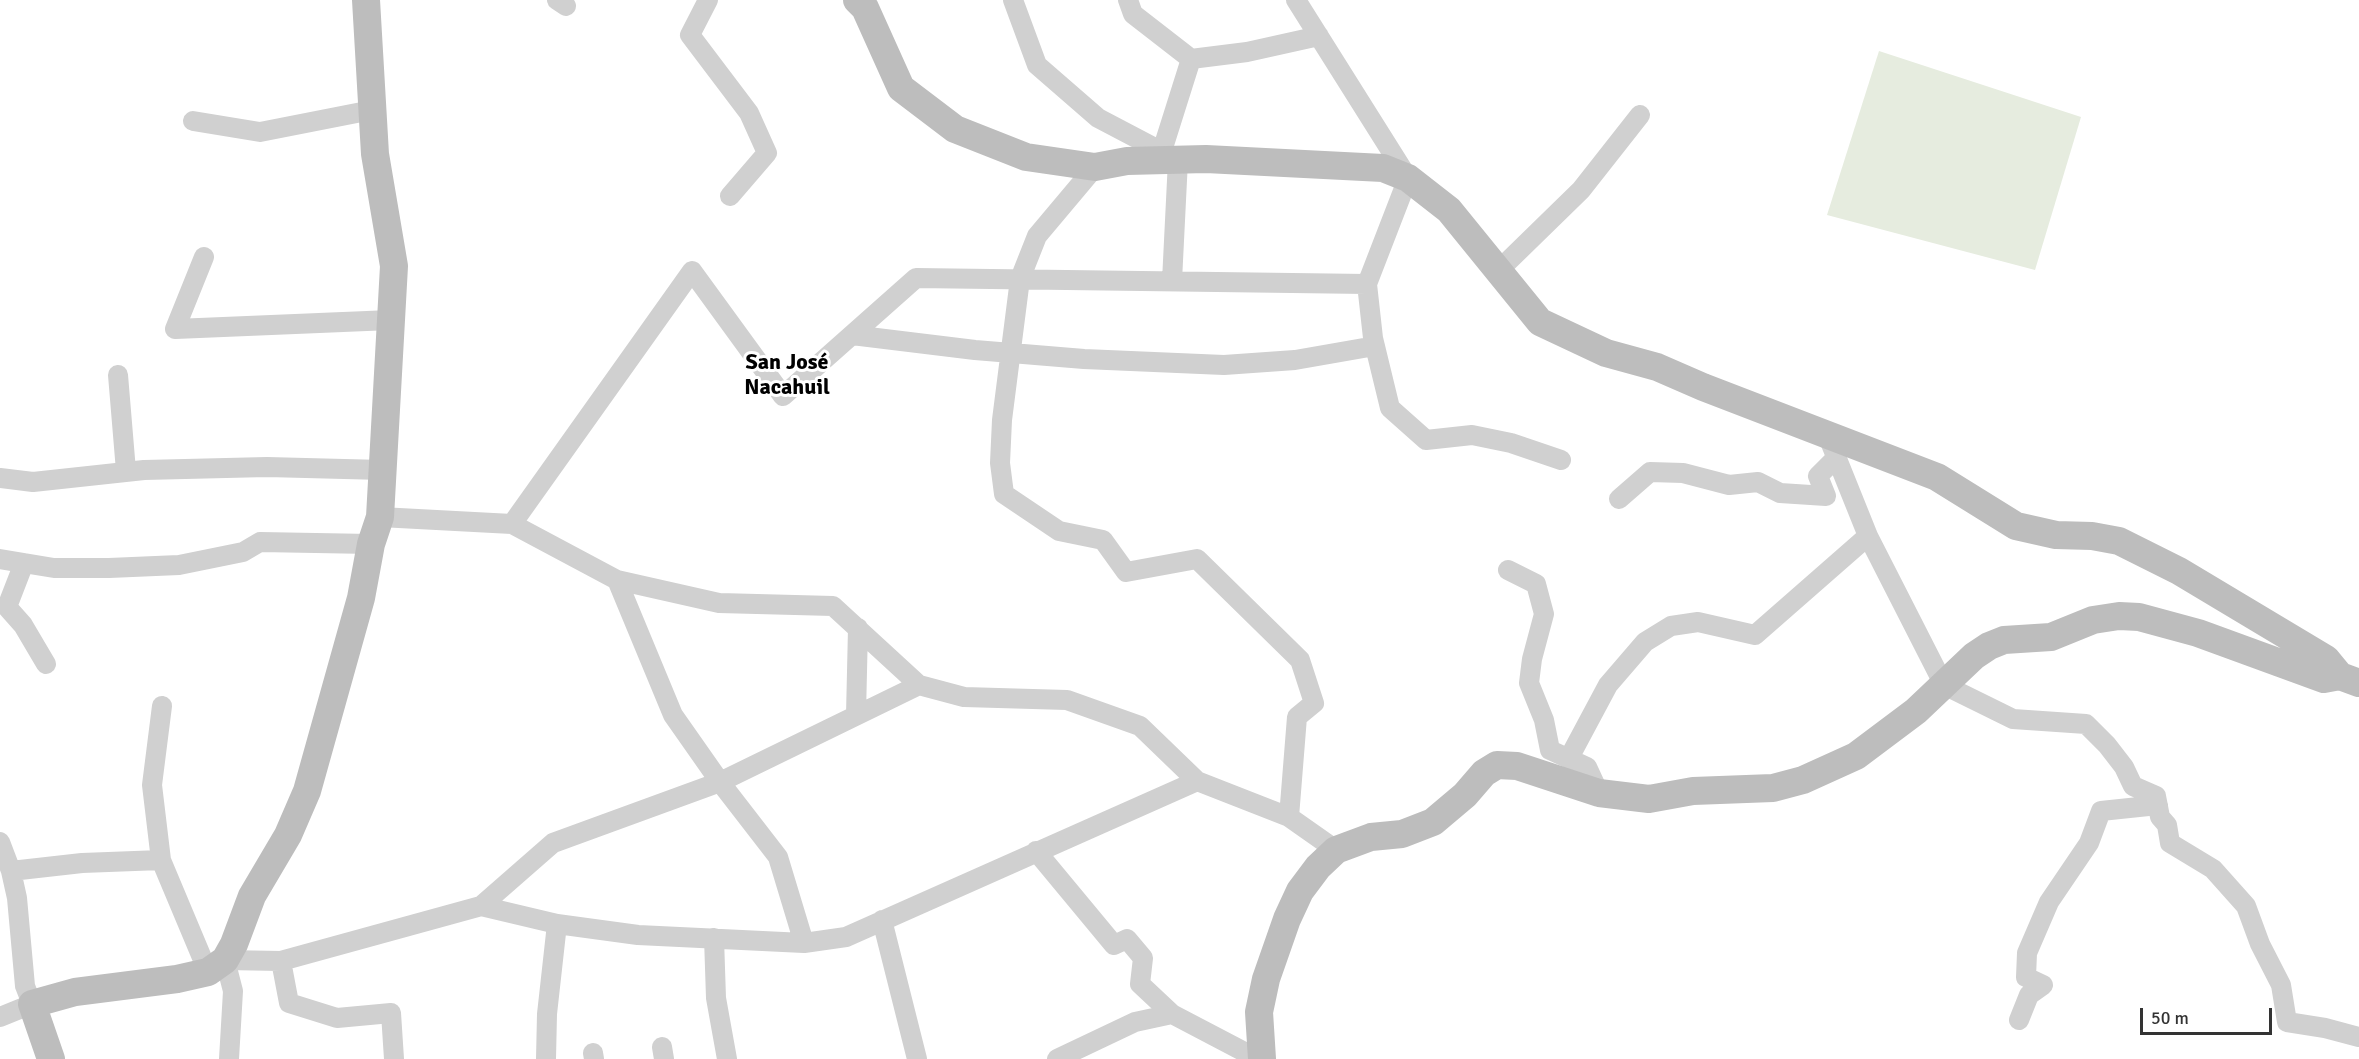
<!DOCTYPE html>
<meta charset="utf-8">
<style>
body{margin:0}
#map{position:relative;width:2359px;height:1059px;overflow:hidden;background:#fff;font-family:Signika,sans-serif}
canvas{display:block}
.scale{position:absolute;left:2140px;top:1008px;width:132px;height:27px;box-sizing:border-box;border:3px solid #333;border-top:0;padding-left:8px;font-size:18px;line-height:21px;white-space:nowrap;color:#333;-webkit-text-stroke:4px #fff;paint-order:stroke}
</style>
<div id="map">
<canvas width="2359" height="1059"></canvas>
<div class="scale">50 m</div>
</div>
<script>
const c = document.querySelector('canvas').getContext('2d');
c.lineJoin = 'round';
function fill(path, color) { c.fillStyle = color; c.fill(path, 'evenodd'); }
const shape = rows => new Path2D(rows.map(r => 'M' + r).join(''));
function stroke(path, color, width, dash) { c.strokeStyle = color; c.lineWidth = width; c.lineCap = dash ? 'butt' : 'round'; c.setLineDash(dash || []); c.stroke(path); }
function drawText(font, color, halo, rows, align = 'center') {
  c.font = font + ' Signika,sans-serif'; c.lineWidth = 6; c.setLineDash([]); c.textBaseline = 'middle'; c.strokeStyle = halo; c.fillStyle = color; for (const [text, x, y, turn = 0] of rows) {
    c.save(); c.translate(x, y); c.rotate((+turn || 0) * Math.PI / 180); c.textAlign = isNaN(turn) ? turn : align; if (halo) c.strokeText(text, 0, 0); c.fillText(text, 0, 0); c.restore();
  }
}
fill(shape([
 [1879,51,2081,117,2035,270,1827,215]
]), '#e6ecdf');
stroke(shape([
 [557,0,566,6],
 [708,0,690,35,749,113,767,153,730,196],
 [1013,0,1037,65,1098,118,1178,160,1172,281],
 [1128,0,1133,14,1191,59,1247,52,1319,36],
 [193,121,260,132,372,110],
 [1162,151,1191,59],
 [1095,167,1037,236,1020,279,1002,420,1000,463,1004,494,1059,531,1103,540,1126,572,1197,559,1300,660,1314,703,1297,717,1289,817],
 [204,257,175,329,391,320],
 [1498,271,1581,190,1640,115],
 [1367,284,1373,338,1390,408,1426,440,1472,435,1511,443,1561,460],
 [852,335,975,350,1084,359,1224,365,1295,360,1375,346],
 [118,375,126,471],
 [1827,434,1868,536,1944,685,2013,719,2086,724,2107,745,2124,767,2133,786,2156,796,2160,817,2167,825,2170,843,2213,869,2246,906,2260,944,2281,985,2287,1022,2325,1028,2359,1037],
 [0,478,33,482,144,470,267,467,383,470],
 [1619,499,1650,472,1683,473,1729,485,1758,482,1780,493,1826,496,1818,476,1836,458],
 [380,517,512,524,617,580,719,603,833,606,919,685,964,697,1067,700,1140,726,1197,781],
 [512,524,692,271,783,396,916,278,1367,284,1408,178,1296,0],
 [0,559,54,568,109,568,179,565,243,552,260,542,371,544],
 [24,563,7,607,23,625,46,664],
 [1508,570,1536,584,1544,614,1532,659,1529,683,1544,720,1550,750,1587,767,1599,793],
 [617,580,673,715,720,782,778,857,804,943],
 [162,706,152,785,161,860,208,972],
 [856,715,858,628],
 [1569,758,1608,685,1645,642,1671,626,1698,622,1755,635,1868,536],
 [0,842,11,871,17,898,25,986,32,1004,0,1017],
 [1036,851,1114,945,1127,939,1143,958,1140,984,1172,1014],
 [11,871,82,863,161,860],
 [481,906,553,843,720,782,919,685],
 [882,920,917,1059],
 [714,938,716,998,727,1059],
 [281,961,289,1003,337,1018,391,1013,394,1059],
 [2019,1020,2029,995,2043,985,2026,977,2027,953,2049,902,2089,843,2101,811,2158,805],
 [662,1047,664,1059],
 [593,1053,594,1059],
 [229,1059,233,991,225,960,281,961,481,906,557,924,638,935,804,943,846,937,1197,781,1289,817,1336,850],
 [546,1059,547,1014,557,924],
 [1057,1059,1135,1022,1172,1014,1258,1059]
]), '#d0d0d0', 20);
stroke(shape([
 [857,0,865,8,901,88,955,129,1026,157,1095,167,1127,161,1206,159,1383,168,1408,178,1449,210,1540,322,1606,353,1657,367,1703,387,1937,477,2016,526,2056,535,2092,536,2119,541,2179,571,2326,659,2340,676],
 [51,1059,32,1004,75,992,177,979,208,972,225,960,234,944,252,896,288,835,307,791,361,598,371,544,380,517,394,266,375,154,366,0],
 [1262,1059,1259,1012,1266,979,1287,919,1300,891,1318,867,1336,850,1371,837,1402,834,1433,822,1465,795,1484,773,1497,765,1517,766,1599,793,1649,799,1693,791,1773,788,1803,780,1856,756,1916,711,1974,656,1989,646,2004,640,2051,637,2093,620,2119,616,2139,617,2198,633,2324,679,2340,676,2359,683]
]), '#bdbdbd', 28);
drawText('bold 22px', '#000', '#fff', [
 ["San José",787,363],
 ["Nacahuil",787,388]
]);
</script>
